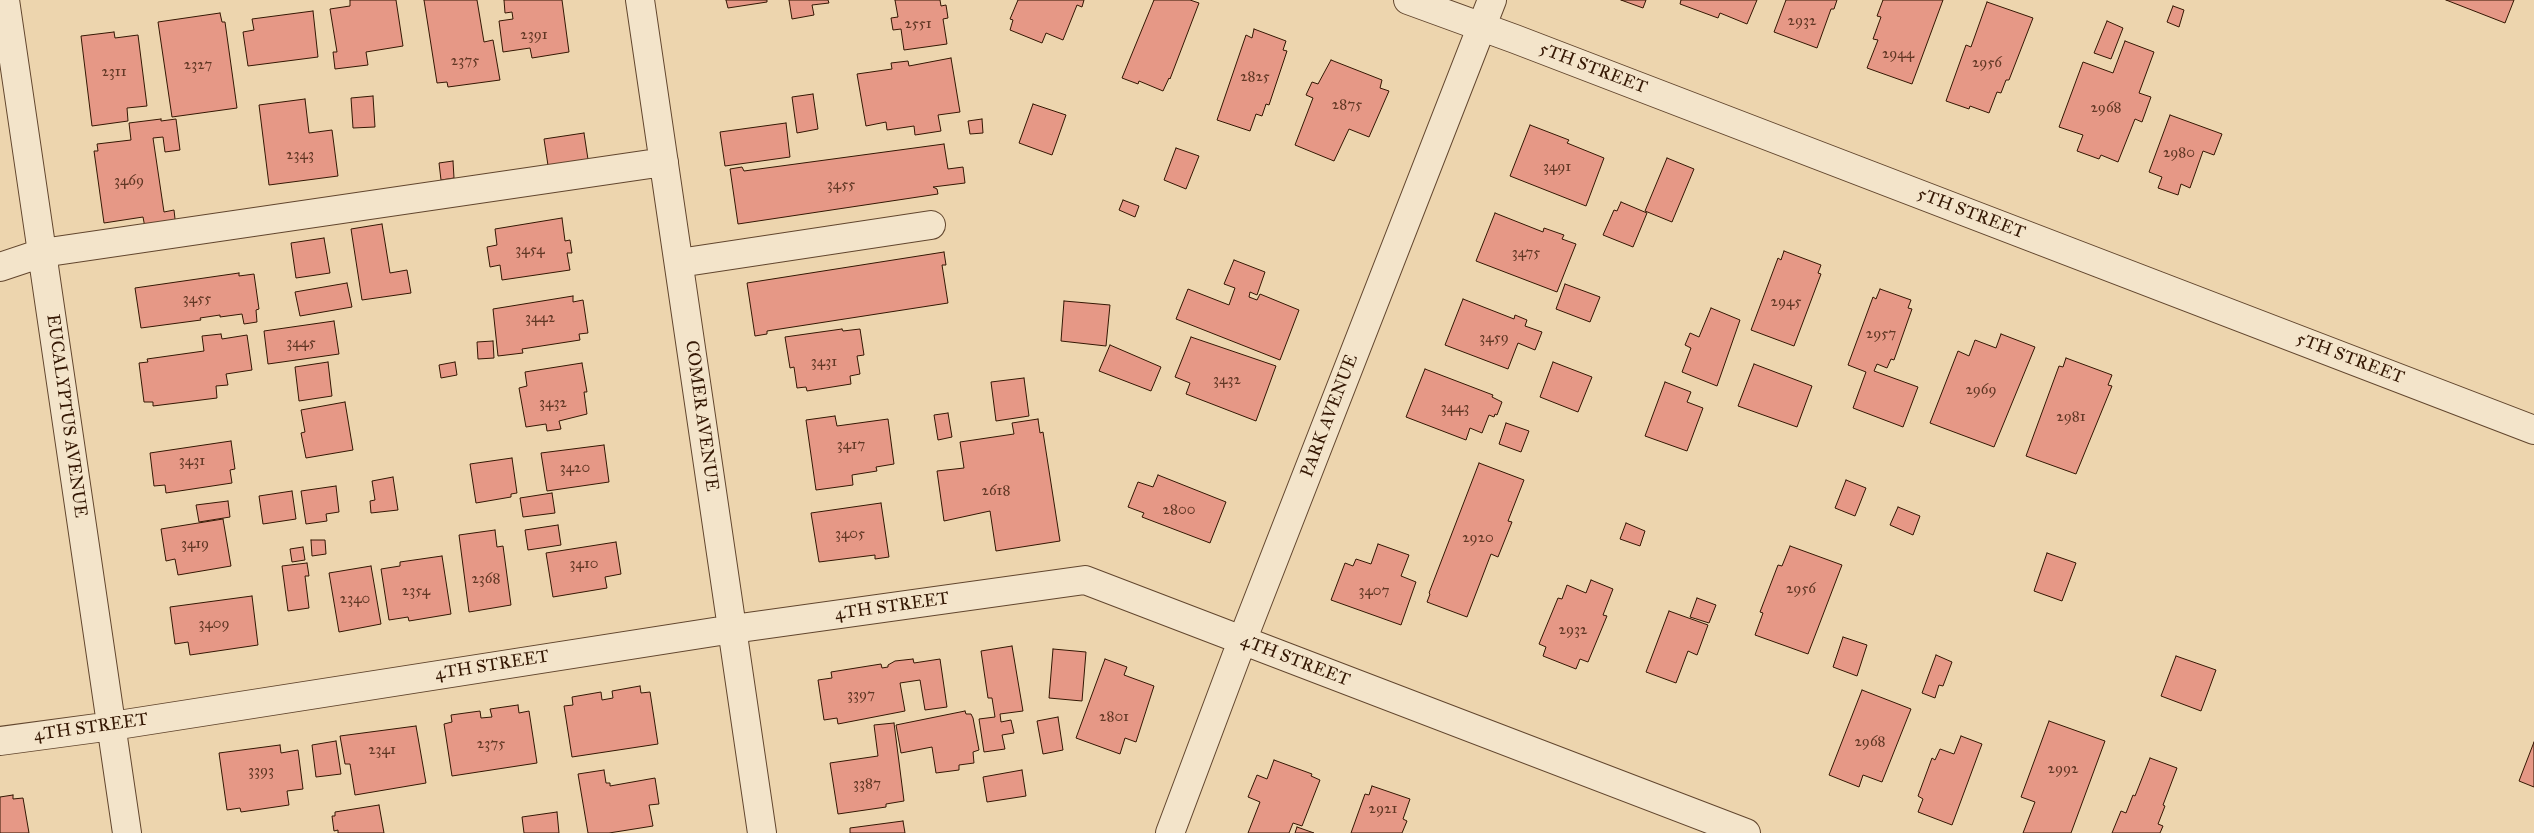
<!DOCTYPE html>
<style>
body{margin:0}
canvas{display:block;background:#edd5ae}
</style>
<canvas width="2534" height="833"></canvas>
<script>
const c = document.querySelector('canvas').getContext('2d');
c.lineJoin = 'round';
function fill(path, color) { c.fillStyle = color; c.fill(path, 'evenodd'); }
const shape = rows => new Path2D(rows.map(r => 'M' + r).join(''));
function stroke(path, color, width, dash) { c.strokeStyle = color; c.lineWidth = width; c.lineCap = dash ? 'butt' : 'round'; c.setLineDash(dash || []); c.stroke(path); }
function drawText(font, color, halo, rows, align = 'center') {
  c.font = font + ' "IM FELL Great Primer",serif'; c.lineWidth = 4; c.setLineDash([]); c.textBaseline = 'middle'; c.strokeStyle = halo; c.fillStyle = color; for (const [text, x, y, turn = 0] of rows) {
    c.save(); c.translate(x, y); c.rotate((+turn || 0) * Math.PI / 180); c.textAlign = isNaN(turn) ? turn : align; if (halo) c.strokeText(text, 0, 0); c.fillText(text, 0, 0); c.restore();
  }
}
const building = shape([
 [350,0,396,0,403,46,366,52,368,65,335,69,333,52,337,52,330,9,350,6,350,0],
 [424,0,477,0,484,42,493,40,500,80,448,87,447,82,437,83,424,0],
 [504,0,562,0,569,52,532,58,530,48,503,52,499,21,513,19,512,12,505,13,504,0],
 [726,0,767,0,767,2,728,8,726,0],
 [789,0,828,0,829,3,812,5,814,15,792,19,789,0],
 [895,0,940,0,941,6,946,5,948,18,943,19,947,44,904,50,901,29,893,30,891,18,898,17,895,0],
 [1018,0,1084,0,1082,7,1077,5,1063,40,1046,33,1042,43,1010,30,1013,20,1010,19,1018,0],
 [1154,0,1190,0,1199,3,1170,79,1169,78,1163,91,1139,81,1138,84,1122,78,1154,0],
 [1621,0,1646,0,1643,8,1621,0],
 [1681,0,1757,0,1747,24,1720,13,1718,18,1680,4,1681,0],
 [1786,0,1837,0,1834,9,1831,9,1817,48,1774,32,1786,0],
 [1883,0,1943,0,1912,84,1867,68,1878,40,1873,39,1881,17,1877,16,1883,0],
 [2446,0,2514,0,2505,23,2446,0],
 [1987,2,2033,18,2009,80,2006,80,2001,93,1997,92,1989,113,1970,106,1969,109,1946,101,1966,45,1971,47,1987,2],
 [2173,6,2184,10,2179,27,2167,22,2173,6],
 [313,11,318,57,248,66,243,32,254,30,252,19,313,11],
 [220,13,222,22,225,22,237,108,172,117,158,22,220,13],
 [2107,21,2123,28,2111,59,2094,53,2107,21],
 [1254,29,1286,41,1283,50,1287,51,1269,105,1266,104,1262,116,1256,114,1250,131,1217,120,1246,35,1252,38,1254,29],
 [114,32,115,38,138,35,147,106,127,108,128,121,92,126,81,36,114,32],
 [2125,41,2154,52,2139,93,2151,97,2142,122,2135,119,2118,162,2101,155,2099,159,2077,151,2083,135,2059,127,2083,62,2113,73,2125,41],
 [951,58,960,112,938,115,941,131,915,135,914,126,887,130,886,122,866,126,857,74,892,69,891,63,908,61,909,66,951,58],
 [1331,60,1382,80,1380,88,1389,91,1369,137,1349,129,1334,161,1295,145,1313,98,1306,95,1312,82,1318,84,1331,60],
 [813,94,818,129,797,133,792,97,813,94],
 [373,96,375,127,353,128,351,98,373,96],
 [305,99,309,133,332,130,338,176,269,185,259,105,305,99],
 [1033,104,1066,115,1052,155,1019,143,1033,104],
 [2170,115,2222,134,2214,155,2203,151,2190,188,2181,184,2178,195,2158,188,2162,177,2149,172,2170,115],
 [161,119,161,121,176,119,180,150,165,152,163,137,153,138,164,212,174,210,176,228,146,233,143,217,104,223,94,151,98,151,97,144,131,140,129,123,161,119],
 [982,119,983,133,970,134,968,121,982,119],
 [786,123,790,157,725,166,720,132,786,123],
 [1530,125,1569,140,1567,143,1604,158,1586,206,1510,176,1530,125],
 [584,133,589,166,549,172,544,139,584,133],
 [944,144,948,169,963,167,965,183,933,187,937,189,938,194,738,224,730,169,742,167,744,171,944,144],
 [1176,148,1199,156,1186,189,1164,180,1176,148],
 [1667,158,1694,169,1672,222,1645,211,1667,158],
 [453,161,454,178,441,180,439,163,453,161],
 [1123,200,1139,206,1135,217,1119,210,1123,200],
 [1621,202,1647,213,1633,247,1603,235,1614,210,1617,211,1621,202],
 [1495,213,1543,232,1544,228,1564,235,1562,239,1576,244,1557,292,1476,261,1495,213],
 [562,218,565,241,570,240,572,253,567,253,570,270,502,280,500,265,490,267,487,247,497,245,495,229,562,218],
 [382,224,390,273,407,270,411,293,362,300,351,229,382,224],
 [324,238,330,273,296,278,291,243,324,238],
 [1784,251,1821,265,1818,273,1821,274,1794,346,1751,330,1778,258,1781,260,1784,251],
 [944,252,946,265,942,265,948,303,767,331,767,334,755,336,747,283,944,252],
 [1234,260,1265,272,1257,295,1250,292,1249,297,1257,300,1260,294,1299,310,1280,360,1176,319,1188,289,1229,305,1235,288,1224,284,1234,260],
 [239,273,239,276,254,274,259,309,256,310,257,322,244,324,242,314,220,317,220,315,200,318,201,320,141,328,135,288,239,273],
 [347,283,352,307,300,316,295,292,347,283],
 [1565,284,1600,297,1590,322,1556,309,1565,284],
 [1880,289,1911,300,1908,308,1912,309,1894,360,1891,359,1887,368,1877,364,1874,371,1918,387,1903,427,1853,408,1866,372,1848,365,1873,297,1876,299,1880,289],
 [573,296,573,302,583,300,588,333,579,334,580,340,522,349,523,353,498,356,493,309,573,296],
 [1463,299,1514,319,1515,315,1527,320,1525,326,1542,332,1535,350,1518,343,1508,369,1445,345,1463,299],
 [1064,301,1110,305,1106,346,1061,341,1064,301],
 [1711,308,1740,320,1717,386,1682,372,1691,348,1685,345,1690,333,1699,337,1711,308],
 [334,321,339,354,268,364,264,331,334,321],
 [842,329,843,331,860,329,864,355,857,356,860,374,850,376,851,384,807,391,806,387,797,388,794,367,790,368,785,337,842,329],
 [221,334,222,339,247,335,252,370,226,374,228,385,216,386,217,398,153,406,153,402,144,402,139,363,148,362,147,359,204,351,202,336,221,334],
 [2001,334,2035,347,1994,447,1930,423,1958,351,1969,356,1975,340,1996,348,2001,334],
 [1191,337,1276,366,1256,421,1186,394,1190,383,1175,377,1191,337],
 [493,341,494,358,478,359,477,342,493,341],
 [1110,345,1161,367,1151,391,1099,371,1110,345],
 [2066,358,2112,375,2108,385,2112,386,2076,474,2026,456,2059,366,2063,367,2066,358],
 [328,362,332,396,299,401,295,367,328,362],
 [455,362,457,375,441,378,439,365,455,362],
 [1553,362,1592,377,1578,412,1540,397,1553,362],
 [582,363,587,392,584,392,587,414,559,421,561,429,547,431,546,424,526,427,519,388,527,386,525,372,582,363],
 [1754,364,1812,386,1797,427,1738,406,1754,364],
 [1425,369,1493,395,1492,397,1502,402,1497,415,1495,414,1494,417,1489,415,1482,433,1470,428,1466,440,1406,417,1425,369],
 [1024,378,1029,416,996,421,991,382,1024,378],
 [1665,382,1691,392,1687,402,1703,408,1687,451,1645,436,1665,382],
 [345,402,353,450,306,458,301,433,305,432,301,410,345,402],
 [948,413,952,437,938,440,934,415,948,413],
 [835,416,837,426,888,419,894,464,876,467,877,471,852,475,853,485,816,490,806,420,835,416],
 [1038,419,1040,433,1043,432,1060,541,996,551,990,511,944,521,937,471,964,468,960,442,1014,434,1012,423,1038,419],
 [1506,423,1529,431,1521,452,1499,444,1506,423],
 [231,441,235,469,230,470,232,483,166,493,165,485,154,486,150,453,231,441],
 [604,445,609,482,547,491,541,453,604,445],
 [512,458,517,493,511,494,511,497,476,503,470,464,512,458],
 [1479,463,1524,480,1508,521,1512,522,1498,557,1491,554,1467,617,1427,602,1430,594,1429,593,1479,463],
 [1158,475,1226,502,1210,543,1142,517,1144,513,1128,507,1138,482,1153,487,1158,475],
 [393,477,398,510,371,513,370,501,375,500,372,481,393,477],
 [1846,480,1866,488,1855,516,1835,508,1846,480],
 [336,486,339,512,326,514,327,521,306,524,301,491,336,486],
 [292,491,296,519,263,524,259,496,292,491],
 [552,493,555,513,523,517,520,498,552,493],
 [228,501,230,517,199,522,196,505,228,501],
 [881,503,889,557,875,559,875,555,819,562,811,513,881,503],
 [1898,507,1920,516,1913,535,1890,525,1898,507],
 [223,519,231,566,178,575,175,559,166,561,161,529,223,519],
 [1626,523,1645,531,1640,546,1620,539,1626,523],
 [558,525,561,545,528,550,525,530,558,525],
 [495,530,497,547,503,546,511,605,469,612,459,535,495,530],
 [311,540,325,540,326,554,312,556,311,540],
 [616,542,621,574,605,577,607,588,553,597,546,553,616,542],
 [1378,544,1409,555,1401,576,1416,582,1401,625,1331,600,1345,563,1353,566,1356,559,1371,564,1378,544],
 [1790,546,1842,565,1808,654,1755,635,1763,613,1760,612,1778,565,1782,566,1790,546],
 [303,547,305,560,292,562,290,549,303,547],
 [2047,553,2076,563,2062,601,2034,591,2047,553],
 [442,556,451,614,409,621,408,617,389,620,381,569,400,566,400,562,442,556],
 [307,563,309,576,305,576,309,608,288,611,282,566,307,563],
 [371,566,381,624,339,632,329,573,371,566],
 [1591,580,1613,589,1603,615,1607,616,1588,662,1580,659,1576,669,1543,656,1546,647,1539,644,1558,598,1562,599,1567,585,1586,593,1591,580],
 [252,596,258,645,190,655,188,642,175,644,170,607,252,596],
 [1697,598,1716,605,1709,623,1690,617,1697,598],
 [1669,611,1708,625,1697,655,1688,651,1676,683,1646,672,1669,611],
 [1843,637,1867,645,1857,676,1833,667,1843,637],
 [1012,646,1023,711,1000,714,1001,722,1011,720,1014,733,1002,735,1005,749,984,752,979,719,995,717,992,698,988,698,981,651,1012,646],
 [1053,649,1086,652,1082,701,1049,698,1053,649],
 [1936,655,1952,662,1943,686,1939,685,1935,698,1922,693,1936,655],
 [2176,656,2216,670,2201,711,2161,696,2176,656],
 [913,659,914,663,940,659,947,707,925,710,920,680,900,683,905,711,838,724,837,718,824,720,818,680,832,678,831,672,881,664,882,668,888,667,888,665,895,661,913,659],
 [1105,659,1127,667,1124,675,1154,686,1136,742,1125,738,1120,754,1076,738,1105,659],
 [640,686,641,693,650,692,658,744,572,757,564,706,573,705,572,697,601,692,602,700,613,698,612,691,640,686],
 [1862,690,1911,709,1882,782,1863,775,1859,787,1829,775,1862,690],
 [518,705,519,713,529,711,537,763,452,776,444,724,452,722,451,715,480,711,481,718,492,717,490,709,518,705],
 [965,711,966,714,971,714,973,718,979,750,973,752,974,763,959,765,959,770,936,773,932,747,901,753,896,725,965,711],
 [1058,717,1063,750,1043,754,1037,721,1058,717],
 [2049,721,2105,741,2071,833,2023,833,2035,802,2021,797,2049,721],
 [894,723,904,801,886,804,886,807,838,814,830,763,878,756,874,725,894,723],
 [416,726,426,783,355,795,350,764,345,764,340,736,416,726],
 [1961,736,1982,744,1952,825,1918,812,1923,799,1918,796,1932,758,1935,760,1940,749,1954,754,1961,736],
 [336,741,341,774,316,777,312,745,336,741],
 [2534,742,2534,787,2519,781,2534,742],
 [280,745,281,753,298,750,303,789,287,791,289,805,241,812,240,808,227,810,219,753,280,745],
 [2150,758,2177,768,2163,805,2165,806,2158,824,2163,826,2160,833,2112,833,2121,811,2126,813,2133,795,2135,796,2150,758],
 [1274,760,1312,774,1311,776,1320,780,1302,826,1293,823,1289,833,1248,833,1260,802,1248,797,1257,775,1267,779,1274,760],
 [604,770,606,783,610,783,610,786,655,778,659,804,649,805,653,826,609,833,588,833,578,774,604,770],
 [1022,770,1026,796,987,802,983,777,1022,770],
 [1372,786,1410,799,1403,819,1407,821,1402,833,1351,833,1365,794,1369,795,1372,786],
 [13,795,13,799,23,798,29,833,0,833,0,797,13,795],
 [379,805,384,833,338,833,338,830,334,831,332,816,335,816,335,812,379,805],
 [557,812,559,833,524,833,522,817,557,812],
 [903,821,905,833,850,833,850,828,903,821],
 [1297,827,1314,833,1295,833,1297,827]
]);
fill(building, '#e69886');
stroke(building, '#341703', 1);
const minor = shape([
 [5,0,127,833],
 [640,0,762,833],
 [1408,0,1515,39,2534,430],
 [679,263,931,225],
 [0,267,42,253,664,162],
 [0,741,112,726,733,629,1085,580,1746,833],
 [1170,833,1242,641,1492,0]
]);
stroke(minor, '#62462e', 30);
stroke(minor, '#f3e4ca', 28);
drawText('15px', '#603724', null, [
 ["2932",1802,21],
 ["2551",918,24],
 ["2391",534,35],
 ["2944",1898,54],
 ["2375",465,61],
 ["2956",1987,63],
 ["2327",198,65],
 ["2311",114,72],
 ["2825",1255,77],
 ["2875",1347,105],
 ["2968",2106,108],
 ["2980",2179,153],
 ["2343",300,155],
 ["3491",1557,167],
 ["3469",129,181],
 ["3455",841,185],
 ["3454",530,250],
 ["3475",1526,253],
 ["3455",197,299],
 ["2945",1786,302],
 ["3442",540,318],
 ["2957",1881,334],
 ["3459",1494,338],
 ["3445",301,343],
 ["3431",824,362],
 ["3432",1227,380],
 ["2969",1981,390],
 ["3432",553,403],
 ["3443",1455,408],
 ["2981",2071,417],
 ["3417",851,445],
 ["3431",192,461],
 ["3420",575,468],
 ["2618",996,491],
 ["2800",1179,510],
 ["3405",850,534],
 ["2920",1478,538],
 ["3419",195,544],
 ["3410",584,564],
 ["2368",486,579],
 ["2956",1801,589],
 ["2354",416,591],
 ["3407",1374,591],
 ["2340",355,599],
 ["3409",214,624],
 ["2932",1573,630],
 ["3397",861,695],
 ["2801",1114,717],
 ["2968",1870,742],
 ["2375",491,744],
 ["2341",382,750],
 ["2992",2063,769],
 ["3393",261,771],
 ["3387",867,784],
 ["2921",1383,809]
]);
drawText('18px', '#341703', '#f3e4ca', [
 ["5TH STREET",1593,69,21],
 ["5TH STREET",1971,214,21],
 ["5TH STREET",2350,359,21],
 ["EUCALYPTUS AVENUE",66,416,82],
 ["COMER AVENUE",701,416,82],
 ["PARK AVENUE",1330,416,-69],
 ["4TH STREET",892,607,-8],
 ["4TH STREET",1295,661,21],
 ["4TH STREET",492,666,-9],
 ["4TH STREET",91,728,-8]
]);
</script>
